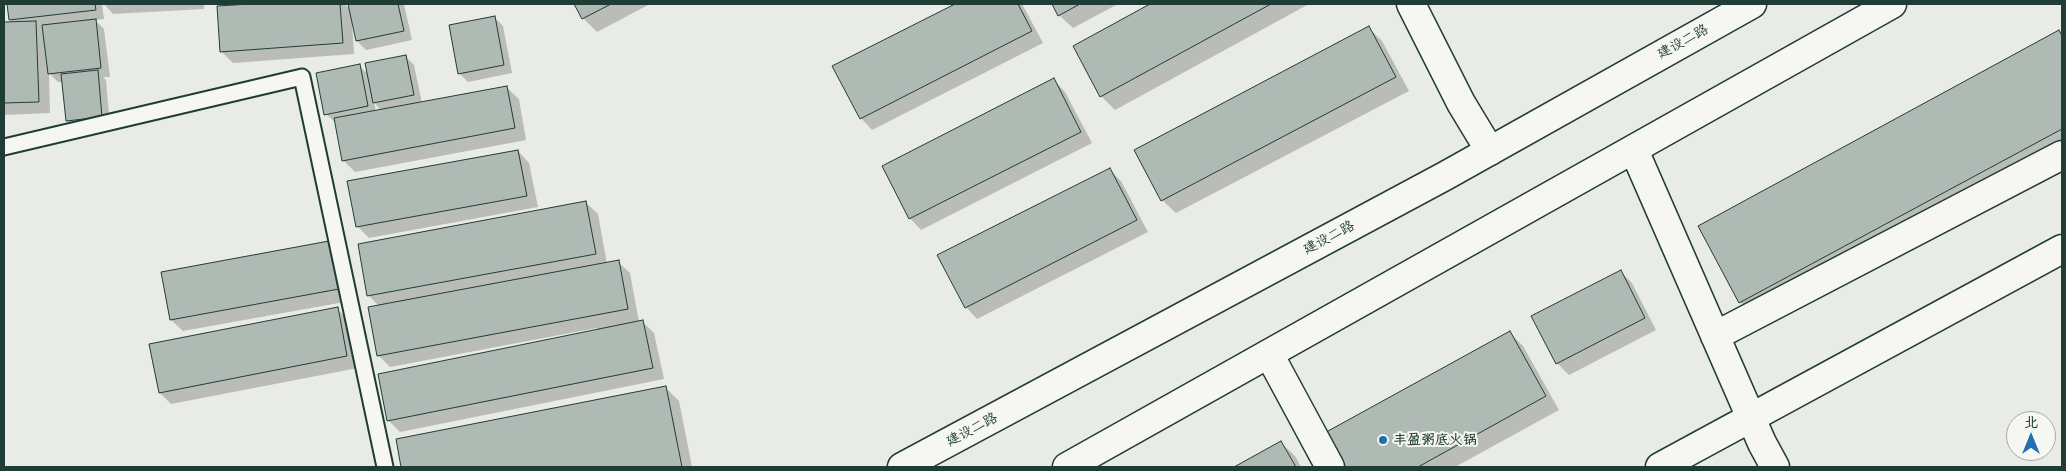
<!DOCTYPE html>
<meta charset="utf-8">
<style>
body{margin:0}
#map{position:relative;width:2066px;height:471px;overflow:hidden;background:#e9ebe7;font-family:"Shantell Sans","LXGW WenKai TC",sans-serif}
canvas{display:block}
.frame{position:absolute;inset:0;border:5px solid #1f3d34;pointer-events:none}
.north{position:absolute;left:2006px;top:411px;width:50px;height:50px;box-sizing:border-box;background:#f6f6f2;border:1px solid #a0aca6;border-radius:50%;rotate:0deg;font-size:14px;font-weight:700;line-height:20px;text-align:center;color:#1f3d34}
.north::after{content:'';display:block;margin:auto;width:18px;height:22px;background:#1f6fb2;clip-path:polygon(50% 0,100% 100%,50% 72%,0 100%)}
</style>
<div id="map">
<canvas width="2066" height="471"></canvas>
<div class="frame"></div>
<div class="north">北</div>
</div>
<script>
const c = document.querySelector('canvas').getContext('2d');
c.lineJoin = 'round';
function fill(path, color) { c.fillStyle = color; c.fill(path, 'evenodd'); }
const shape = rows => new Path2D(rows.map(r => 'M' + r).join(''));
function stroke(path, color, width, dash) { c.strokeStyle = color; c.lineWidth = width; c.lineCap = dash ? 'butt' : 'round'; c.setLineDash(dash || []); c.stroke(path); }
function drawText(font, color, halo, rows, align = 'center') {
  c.font = font + ' "Shantell Sans","LXGW WenKai TC",sans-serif'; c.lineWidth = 4; c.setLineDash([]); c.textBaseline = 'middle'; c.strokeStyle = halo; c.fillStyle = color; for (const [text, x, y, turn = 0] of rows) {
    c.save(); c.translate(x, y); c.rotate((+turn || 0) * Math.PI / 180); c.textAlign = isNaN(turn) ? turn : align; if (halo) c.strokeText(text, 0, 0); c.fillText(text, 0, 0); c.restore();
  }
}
fill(shape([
 [8,4,102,4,104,19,95,20,104,29,110,77,103,77,106,80,110,126,76,129,67,121,63,82,58,82,49,73,50,113,4,115,4,23,13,23,10,20],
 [104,4,204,4,204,9,113,14],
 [267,4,344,4,351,10,349,4,404,4,412,40,366,50,357,41,353,22,352,23,354,54,233,63,221,51,218,7],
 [576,4,650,4,597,32,583,18],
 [958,4,1022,4,1043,43,872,130,861,118,834,67],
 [1053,4,1118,4,1073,28,1059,15],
 [1152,4,1309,4,1115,110,1101,96,1074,46],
 [494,17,503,26,512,73,468,82,459,73],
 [1368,27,1382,41,1409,91,1176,213,1162,200],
 [2059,32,2062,35,2062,149,1754,315,1740,302],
 [406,57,414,65,422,103,507,88,519,99,526,140,355,172,343,160,336,123,326,114,359,66,369,75],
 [374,102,378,107,382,111,376,112],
 [1054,80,1065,92,1092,143,921,230,910,218],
 [518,151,529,163,538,207,369,238,357,226],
 [1109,169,1121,181,1148,232,977,319,966,307],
 [586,203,598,214,607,264,618,262,630,273,639,322,643,322,654,333,664,379,400,432,389,421,598,331,597,328,390,367,378,355,379,306,369,296],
 [329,243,341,254,350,301,183,331,171,320,163,273],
 [1620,271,1632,283,1656,330,1569,375,1557,363,1533,316],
 [337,309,349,320,358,368,171,404,160,393],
 [1510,333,1523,346,1559,410,1455,467,1338,467],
 [665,387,679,401,692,467,403,467,397,440],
 [1281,443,1295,456,1301,467,1236,467]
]), '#0003');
const building = shape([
 [7,4,95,4,96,10,9,20,7,4],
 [250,4,340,4,343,43,220,52,217,6,250,4],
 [348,4,398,4,404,31,356,41,348,4],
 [574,4,611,4,582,19,574,4],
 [955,4,1018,4,1032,31,860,119,832,66,955,4],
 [1052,4,1080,4,1058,16,1052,4],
 [1150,4,1271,4,1100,97,1073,46,1150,4],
 [495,16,504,65,458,74,449,25,495,16],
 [96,19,101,68,48,74,42,25,96,19],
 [36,21,39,102,4,103,4,22,36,21],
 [1369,26,1396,77,1161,201,1134,150,1369,26],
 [2059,30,2062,36,2062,129,1739,303,1698,226,2059,30],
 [406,55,414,95,373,103,365,63,406,55],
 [360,64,368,106,324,115,316,73,360,64],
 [98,70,102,117,66,121,61,74,98,70],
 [1054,78,1081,132,909,219,882,166,1054,78],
 [507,86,515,128,342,161,334,118,507,86],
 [518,150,527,196,356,227,347,181,518,150],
 [1110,168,1137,220,965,308,937,255,1110,168],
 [586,201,596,254,367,296,358,244,586,201],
 [329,241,339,289,170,320,161,272,329,241],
 [619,260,628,309,377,356,368,307,619,260],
 [1621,270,1645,318,1556,364,1531,316,1621,270],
 [338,307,347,356,159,393,149,344,338,307],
 [643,320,653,368,387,421,378,374,643,320],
 [1510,331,1546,396,1418,467,1336,467,1319,436,1510,331],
 [666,386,682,467,401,467,396,439,666,386],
 [1281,441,1296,467,1234,467,1281,441]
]);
fill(building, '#b0bab5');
stroke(building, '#1f3d34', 1);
const lane = shape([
 [4,147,302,77,385,467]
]);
const street = shape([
 [1411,4,1461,103,1490,151],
 [1634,150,1762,443,1775,467],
 [1715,336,2062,155],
 [1269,354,1330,467],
 [1660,467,2062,249]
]);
const secondary = shape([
 [902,467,1445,176,1752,4],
 [1067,467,1892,4]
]);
stroke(lane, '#1f3d34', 19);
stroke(street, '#1f3d34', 31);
stroke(secondary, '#1f3d34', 31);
stroke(lane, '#f6f6f2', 15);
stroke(street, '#f6f6f2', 28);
stroke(secondary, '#f6f6f2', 28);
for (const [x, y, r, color] of [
 [1383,440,5,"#1f6fb2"]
]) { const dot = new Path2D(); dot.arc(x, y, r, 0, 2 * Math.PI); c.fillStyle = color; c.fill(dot); stroke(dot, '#f6f6f2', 2); }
drawText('14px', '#1f3d34', '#f6f6f2', [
 ["建设二路",1683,42,-29],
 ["建设二路",1329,238,-28],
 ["建设二路",972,430,-28]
]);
drawText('bold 14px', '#1f3d34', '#f6f6f2', [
 ["丰盈粥底火锅",1393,440]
], 'left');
</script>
